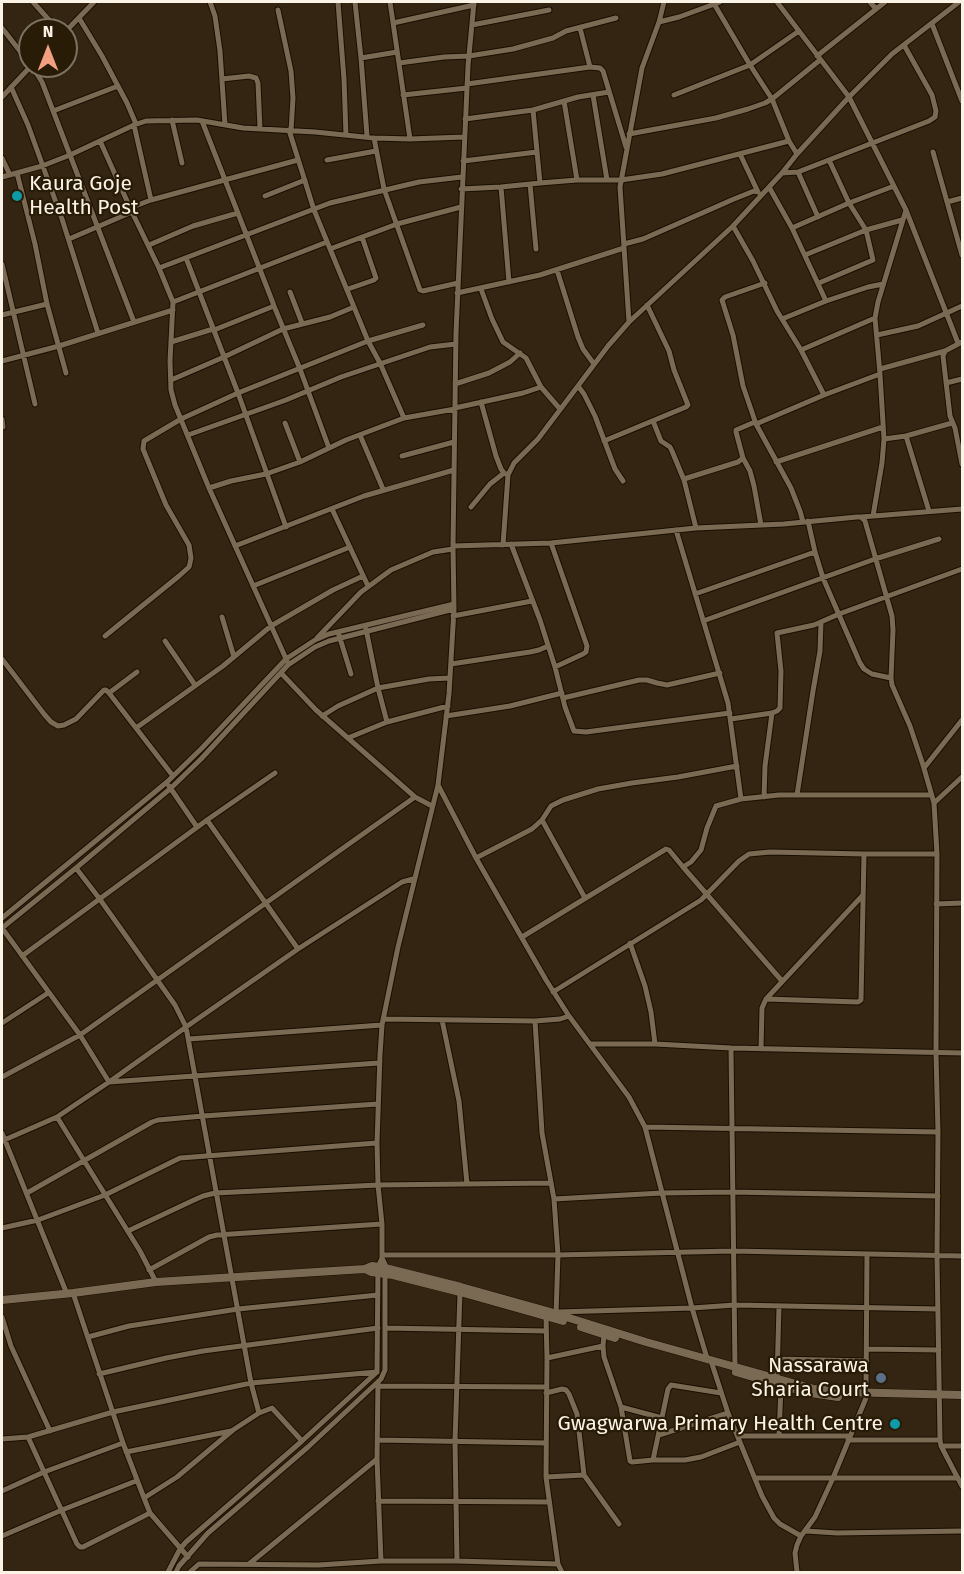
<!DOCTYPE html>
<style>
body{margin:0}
#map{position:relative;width:964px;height:1574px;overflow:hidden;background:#332511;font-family:"Fira Sans",sans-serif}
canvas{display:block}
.frame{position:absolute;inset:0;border:3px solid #fcf3e7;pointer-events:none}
.north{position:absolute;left:18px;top:18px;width:60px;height:60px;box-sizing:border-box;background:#291c07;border:2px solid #7d7261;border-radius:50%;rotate:0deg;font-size:16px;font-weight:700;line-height:24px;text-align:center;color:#fcf3e7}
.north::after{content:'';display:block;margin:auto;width:21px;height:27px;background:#f2a081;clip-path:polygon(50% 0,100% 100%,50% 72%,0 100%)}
</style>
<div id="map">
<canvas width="964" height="1574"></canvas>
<div class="frame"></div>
<div class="north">N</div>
</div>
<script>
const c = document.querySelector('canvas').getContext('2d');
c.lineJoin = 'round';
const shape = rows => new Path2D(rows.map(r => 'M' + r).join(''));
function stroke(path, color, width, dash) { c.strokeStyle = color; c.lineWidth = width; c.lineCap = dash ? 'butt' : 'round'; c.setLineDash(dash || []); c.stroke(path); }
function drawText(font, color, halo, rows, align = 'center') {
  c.font = font + ' "Fira Sans",sans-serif'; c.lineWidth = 4.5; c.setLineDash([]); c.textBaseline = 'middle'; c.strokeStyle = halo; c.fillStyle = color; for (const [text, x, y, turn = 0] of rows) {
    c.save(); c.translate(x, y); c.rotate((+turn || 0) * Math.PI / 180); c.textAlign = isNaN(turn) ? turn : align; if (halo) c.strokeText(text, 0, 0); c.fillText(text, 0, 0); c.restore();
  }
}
const street = shape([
 [33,2,58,30],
 [210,2,215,16,220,51,225,125],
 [338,2,344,79,346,135],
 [355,2,361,58,367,136],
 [390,2,410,139],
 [713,2,750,65,772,99,789,141,797,154],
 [777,2,849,97,906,210,958,343],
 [870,2,876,9],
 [278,10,291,71,293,98,291,131],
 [79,18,102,56,127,103,136,124],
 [659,22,679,17,720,2],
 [393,23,474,5],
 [932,24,962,101],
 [472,25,549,10],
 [2,28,30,64],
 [580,28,590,67],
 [66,31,94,2],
 [817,56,885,2],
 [361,58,397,52],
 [399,63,444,57,469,56,513,49,553,38,566,31,616,18],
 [32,66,42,82,134,322],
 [222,79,249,76,256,78,258,83,260,129],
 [467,84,590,67,600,68,603,71,626,147],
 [11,87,28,125,62,219,98,333],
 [403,95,467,88],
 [593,95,607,180],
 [674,95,750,65,799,31],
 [2,97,31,66],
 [564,101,577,180],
 [533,110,540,183],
 [53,111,118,86],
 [465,119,533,110,578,97,609,92],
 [172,120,182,163],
 [202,121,273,303,274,306,214,330],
 [134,125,151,200],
 [289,130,314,210,368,341,380,363,404,418],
 [629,134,716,118,748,109,765,103,772,99,820,60],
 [374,138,384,189,420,290,423,291,458,283],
 [100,141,132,212,159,268,173,302,170,361,171,390,175,405,209,488,287,661],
 [933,152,962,255],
 [740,154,758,192],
 [2,158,10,175],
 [327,160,376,151],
 [463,161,537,152],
 [798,172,818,217],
 [17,173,35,244,47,304,66,373],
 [782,173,798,172,929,121,935,117,936,111,932,95,904,45],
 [2,177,42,166,70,155,134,125,146,121,197,120,243,128,315,132,374,138,410,139,464,137],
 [530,184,536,249],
 [501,187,509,282],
 [769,187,792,228,826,301],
 [461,189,501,187,540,183,577,180,621,180,662,174,789,141],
 [265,196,305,180],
 [947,202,962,198],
 [130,208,151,200,298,160],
 [733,226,753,261,777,311,801,350,824,395],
 [792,228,849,203,894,186],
 [69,239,132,212],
 [624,244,643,239,734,199,754,191,758,192],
 [149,245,193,226,238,213],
 [330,249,397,224,461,207],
 [805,255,866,230,902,220],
 [186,258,238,393,286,527],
 [2,264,35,404],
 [159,268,330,203,419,182,462,177],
 [557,270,578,337,583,349,594,364],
 [765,283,725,297,722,300,733,335,743,386,756,424,791,488,800,511,803,522],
 [819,283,873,260,866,230,849,203,829,160],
 [348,289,374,280,376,278,362,237],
 [481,289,492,319,503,342,526,358,541,387,560,409],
 [290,292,302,323],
 [457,293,540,275,624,248],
 [173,302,327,242],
 [274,306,300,369,329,448],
 [2,315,47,304],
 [782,319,826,301,868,287,883,284],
 [629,322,620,187,642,68,659,22,664,2],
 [877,335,918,326,962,306],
 [171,342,213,329],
 [801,350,875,318],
 [945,351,943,356,950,416,955,428,962,464],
 [2,361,59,346,173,310],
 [880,369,945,351,962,342],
 [171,380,224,357,283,329,330,317,354,307],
 [946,383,962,379],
 [455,384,489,373,510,362,520,353],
 [578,386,584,394,595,416,615,469,623,481],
 [481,402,496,456,501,469,504,473,508,475],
 [455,408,523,393,541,387],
 [2,419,3,427],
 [653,421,661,441,670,447,672,451,684,480,696,528],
 [755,422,736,430,736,432,743,458,750,471,754,486,761,525],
 [285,423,300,462],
 [756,424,824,395,880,374],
 [188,435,286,400,341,377,430,347,456,344],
 [360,435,383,489],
 [906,436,929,511],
 [884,439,906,436,952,423],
 [604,441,686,407,688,405,674,370,669,351,647,305],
 [402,456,454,442],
 [776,462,883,427],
 [684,480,684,479,738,462,743,458],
 [209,488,231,481,266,474,300,462,346,440,404,418,455,409],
 [471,507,490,484,504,473],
 [332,509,368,586],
 [873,516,882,463,884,439,880,374,875,318,878,302,906,210],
 [861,517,962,509],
 [808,521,815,552,823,578,860,663,864,669,872,674,891,678],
 [676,530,728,703,741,799],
 [551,543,587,646,586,652,583,654,555,667],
 [511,544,540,620,555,667,565,707,574,731,586,732,730,713],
 [503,545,508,475,514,463,538,439,608,346,629,322,733,226,782,173,797,154,849,97,892,54,959,2],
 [235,546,364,496,454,470],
 [453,546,551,543,696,528,784,524,857,517,861,517,865,521,892,616,893,630,891,678,892,685,910,726,923,765,934,803,937,854,936,1053,938,1132,937,1256,940,1440,941,1446,962,1486],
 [253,586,350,547],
 [695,594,815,552],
 [453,616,532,601],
 [222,617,234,657],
 [703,621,875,559,939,539],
 [339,635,351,674],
 [105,636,179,576,189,567,190,563,191,558,189,545,166,505,143,449,144,441,181,419,238,393,368,341,423,325],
 [317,638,361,592,391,570,433,552,453,549],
 [165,641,195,685],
 [2,659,44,714,51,722,58,726,64,725,76,719,104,690,106,690,109,693,137,672],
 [451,664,530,652,539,650,548,646],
 [281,673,316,710,415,797,432,806],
 [109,693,173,776],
 [563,698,639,680,647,680,657,683,667,685,720,673],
 [322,716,338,706,378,688,429,679,450,678],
 [446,716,510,706,562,693],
 [731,719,772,713,777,711,780,708,781,671,777,633,814,625,839,614,962,569],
 [387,722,448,706],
 [136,728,223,666,271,626,333,590,363,576],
 [348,738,387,722,378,688,366,629],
 [924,768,962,720],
 [438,785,476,858,546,980,569,1016,629,1097,645,1127,692,1308,707,1358],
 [169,786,197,827],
 [797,795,813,691,820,651,821,622],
 [764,797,765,766,772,713],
 [934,803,962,777],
 [207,820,298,949],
 [542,820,585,898],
 [476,858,532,829,542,820,551,806,563,800,598,789,632,783,678,777,737,766],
 [683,867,691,862,701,850,707,828,716,806,741,799,779,795,931,795],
 [76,868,99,898,175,1005,186,1027,251,1383,259,1413,233,1430,177,1477,144,1498],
 [936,904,962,903],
 [2,918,167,782,202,748,286,659,315,640,329,634,454,604],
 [2,928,76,868,171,788,201,759,288,665,315,647,329,641,454,609],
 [2,928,80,1035,109,1082,379,1063],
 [522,937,666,849,669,850,683,867,782,981],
 [630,943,645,986,651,1012,655,1044],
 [22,956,207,820,275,773],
 [553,992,701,900,739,861,749,854,770,852,864,854,937,854],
 [766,999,858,1002,861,1000,864,854],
 [383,1019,535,1021,560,1019,569,1016],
 [442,1020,459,1101,467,1184],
 [535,1021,542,1133,554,1199,558,1255,556,1314],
 [2,1023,48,993],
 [189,1039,382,1025],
 [590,1044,655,1044,731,1048,962,1053],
 [731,1048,735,1366],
 [761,1049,762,1008,766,999,863,895],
 [2,1077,80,1035,415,797],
 [57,1117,140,1251,156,1282],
 [645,1127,938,1132],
 [2,1133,67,1294],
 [2,1141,57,1117,109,1082,186,1027,298,949,402,882,413,879],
 [27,1193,152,1122,158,1120,203,1116,378,1104],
 [554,1199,662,1193,732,1192,938,1196],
 [2,1228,38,1220,105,1195,180,1158,377,1143],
 [128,1231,194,1200,203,1196,215,1193,378,1185,551,1183],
 [383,1255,558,1255,733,1251,962,1256],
 [149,1270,209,1237,217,1235,382,1224],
 [73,1293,123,1443,144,1498,150,1513,188,1557],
 [558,1312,692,1308,735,1305,938,1309],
 [546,1316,547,1358,546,1477,558,1564,562,1572],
 [2,1317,11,1346,50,1431],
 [385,1328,546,1331],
 [604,1334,603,1346,604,1357,621,1407,630,1461,632,1462,653,1460,685,1460,701,1457,740,1442],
 [88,1337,129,1326,238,1309,378,1295],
 [867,1349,939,1350],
 [547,1358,603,1346],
 [777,1359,867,1361],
 [712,1364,728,1413,762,1496,774,1518,780,1524,801,1536],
 [99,1374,166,1358,203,1351,378,1328],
 [777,1379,779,1306],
 [378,1382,377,1459,381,1561],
 [378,1386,546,1387],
 [866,1392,867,1254],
 [546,1393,562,1389,566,1390,569,1394,577,1414,584,1475,619,1524],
 [621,1407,662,1418],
 [259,1413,272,1408,302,1441],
 [659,1435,728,1413],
 [738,1436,850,1436],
 [779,1436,781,1386],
 [28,1437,77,1544,80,1547,83,1547,150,1513],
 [2,1439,28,1437,113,1412,251,1383,377,1372],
 [378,1440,546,1443],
 [848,1440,940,1440],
 [941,1446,962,1446],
 [126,1452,231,1431],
 [653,1460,668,1389,671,1385,721,1393],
 [546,1477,584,1475],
 [755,1478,958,1478],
 [2,1491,44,1472,123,1443],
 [378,1501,549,1502],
 [806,1531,837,1533,962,1531],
 [2,1536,62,1510,136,1481],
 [457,1561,455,1441,460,1292],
 [249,1564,377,1459],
 [168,1572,180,1549,186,1542,302,1441,377,1372,378,1267,382,1258],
 [176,1572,179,1566,208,1533,308,1447,381,1379,385,1370,385,1264,382,1258,382,1224,378,1185,377,1143,380,1055,382,1025,398,947,438,785,449,694,454,609,453,546,456,333,468,66,474,2],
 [190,1572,199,1564,319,1565,381,1561,457,1561,558,1564],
 [797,1572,795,1553,797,1545,801,1536,815,1517,833,1478,866,1398]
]);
const secondary = shape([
 [365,1269,371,1272,393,1275,460,1292,563,1321],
 [2,1300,73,1293,156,1282,365,1269,372,1266,385,1268,461,1287,547,1311,646,1342,814,1389,844,1392,962,1395],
 [581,1327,615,1338],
 [736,1372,804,1392,838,1397]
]);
stroke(street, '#1a0e00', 7);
stroke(secondary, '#1a0e00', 9);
stroke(street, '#7a6a54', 5);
stroke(secondary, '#7a6a54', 8);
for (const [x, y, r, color] of [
 [17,196,6,"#0f9aa8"],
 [881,1378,6,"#5c6f8a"],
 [895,1424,6,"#0f9aa8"]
]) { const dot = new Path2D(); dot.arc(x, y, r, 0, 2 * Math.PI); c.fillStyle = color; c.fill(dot); stroke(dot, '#291c07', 2); }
drawText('21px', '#fcf3e7', '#291c07', [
 ["Kaura Goje",29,184,"left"],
 ["Health Post",29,208,"left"],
 ["Nassarawa",869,1366],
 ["Sharia Court",869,1390],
 ["Gwagwarwa Primary Health Centre",883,1424]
], 'right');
</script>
